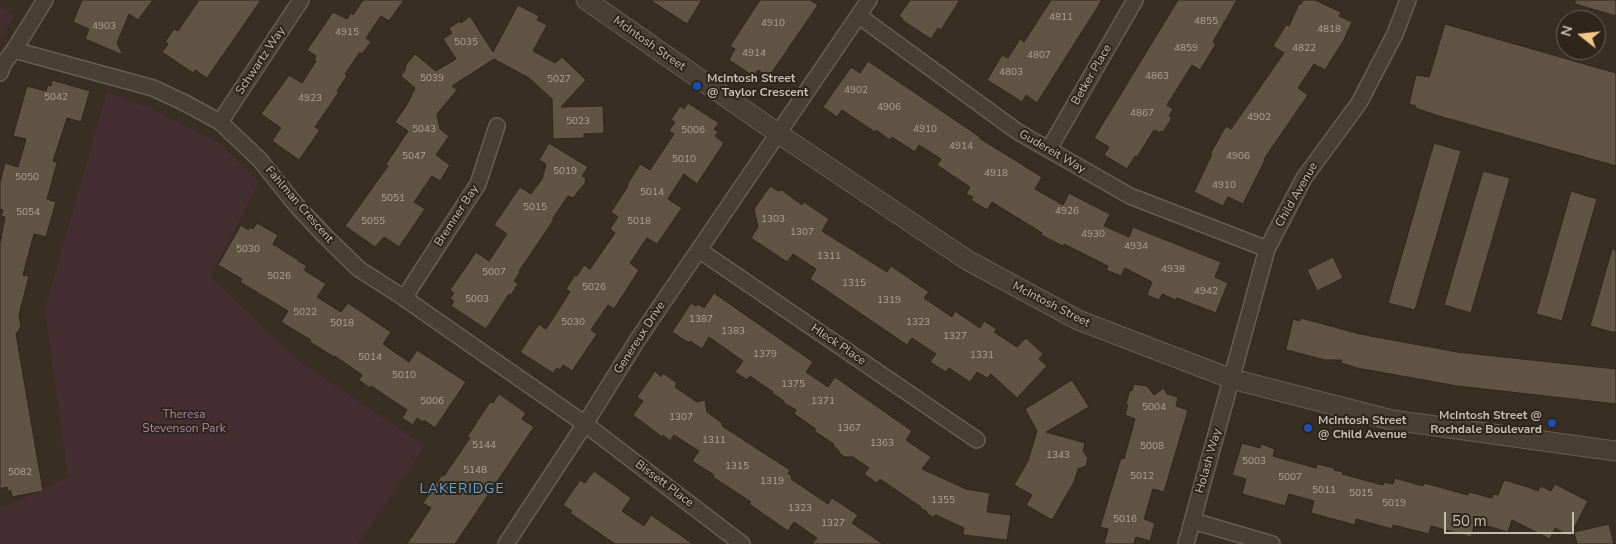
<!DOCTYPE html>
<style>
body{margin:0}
#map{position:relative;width:1616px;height:544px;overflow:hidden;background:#392e22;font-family:"Nunito Sans",sans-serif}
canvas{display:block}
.north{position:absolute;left:1556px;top:10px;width:50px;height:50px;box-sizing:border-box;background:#2e251b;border:1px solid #6a6257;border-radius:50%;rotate:286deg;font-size:14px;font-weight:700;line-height:20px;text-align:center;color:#c5bdb0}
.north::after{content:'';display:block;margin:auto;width:18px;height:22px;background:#f5c686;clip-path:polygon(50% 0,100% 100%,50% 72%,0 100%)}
.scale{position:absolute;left:1444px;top:512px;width:130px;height:22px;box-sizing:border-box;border:2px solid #c5bdb0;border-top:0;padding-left:6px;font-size:15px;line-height:18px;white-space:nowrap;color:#c5bdb0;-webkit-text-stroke:4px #2e251b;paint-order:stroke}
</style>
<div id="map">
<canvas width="1616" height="544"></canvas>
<div class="north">N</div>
<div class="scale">50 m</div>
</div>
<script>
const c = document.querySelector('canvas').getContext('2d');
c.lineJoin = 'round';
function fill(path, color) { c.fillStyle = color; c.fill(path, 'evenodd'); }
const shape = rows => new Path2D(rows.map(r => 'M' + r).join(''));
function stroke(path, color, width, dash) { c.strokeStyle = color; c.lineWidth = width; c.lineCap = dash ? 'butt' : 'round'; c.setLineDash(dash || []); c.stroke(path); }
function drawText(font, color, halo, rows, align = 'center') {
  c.font = font + ' "Nunito Sans",sans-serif'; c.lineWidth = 4; c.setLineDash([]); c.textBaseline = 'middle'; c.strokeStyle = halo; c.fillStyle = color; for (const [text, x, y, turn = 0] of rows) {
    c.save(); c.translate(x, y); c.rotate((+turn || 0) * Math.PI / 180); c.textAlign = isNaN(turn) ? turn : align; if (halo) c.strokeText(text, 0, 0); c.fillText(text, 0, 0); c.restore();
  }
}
fill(shape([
 [0,4,13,16,0,41],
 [107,92,150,108,219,143,259,182,210,277,296,359,425,446,358,544,0,544,0,509,68,477,45,309]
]), '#452e31');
const building = shape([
 [82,0,153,0,138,20,129,14,117,43,123,55,85,39,89,29,73,22,82,0],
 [199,0,261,0,207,78,195,70,193,73,162,52,168,44,165,42,174,29,178,31,199,0],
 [363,0,404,0,389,21,381,16,366,38,371,42,362,54,360,52,345,74,347,76,337,91,339,92,315,127,320,130,299,160,272,141,281,128,261,114,289,75,302,83,316,61,314,60,316,56,307,50,333,12,347,19,351,13,353,15,363,0],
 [650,0,702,0,687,24,650,0],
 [760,0,810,0,818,5,770,75,766,72,764,74,758,70,755,75,751,73,750,74,729,60,735,49,730,46,760,0],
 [910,0,960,0,941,30,938,28,931,39,902,20,903,19,899,16,910,0],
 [1051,0,1102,0,1037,103,1026,95,1022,102,987,80,1002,55,1008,58,1020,39,1024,42,1051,0],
 [1178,0,1237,0,1213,42,1216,44,1200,70,1192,65,1167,105,1173,109,1169,116,1172,118,1163,132,1161,131,1160,133,1154,130,1137,157,1135,156,1127,169,1104,155,1109,147,1094,138,1178,0],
 [1303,0,1315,0,1341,12,1339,16,1352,22,1344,40,1325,70,1314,64,1298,88,1308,95,1264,159,1265,160,1243,204,1228,197,1223,206,1194,192,1212,154,1210,154,1226,126,1231,129,1284,53,1273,46,1286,25,1289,26,1299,4,1301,4,1303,0],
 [1575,0,1616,0,1616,16,1575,4,1575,0],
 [518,5,539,16,537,20,547,25,533,51,555,63,562,57,586,80,561,107,603,106,604,133,584,134,584,138,553,139,552,99,529,78,494,59,452,86,457,90,437,114,440,129,449,136,436,155,450,165,440,181,432,176,414,202,425,209,399,247,384,237,375,247,345,226,388,166,386,164,408,131,395,122,408,103,415,88,401,76,406,68,405,66,415,54,436,71,456,59,443,39,452,33,449,28,460,21,461,23,470,16,493,52,518,5],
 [1445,24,1616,73,1616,166,1439,116,1415,108,1416,106,1409,104,1416,75,1429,77,1445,24],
 [868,61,980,137,979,138,1042,177,1035,189,1063,205,1069,193,1092,205,1110,214,1104,226,1129,237,1133,227,1221,262,1215,277,1228,283,1216,313,1177,298,1176,300,1162,294,1159,300,1147,295,1152,282,1125,268,1121,276,1106,270,1108,266,1064,244,1063,246,1041,235,1042,233,992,202,987,210,971,200,973,197,966,194,970,187,937,165,941,159,919,145,915,152,892,137,890,140,876,130,875,132,842,110,837,117,823,107,851,67,860,73,868,61],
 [52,80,90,91,81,122,67,118,53,161,57,163,47,199,56,202,46,237,34,234,23,275,29,276,19,315,21,327,16,334,43,491,12,497,11,491,8,491,7,487,0,489,0,244,5,217,1,216,3,210,0,209,0,182,5,163,18,167,26,139,13,136,27,86,46,91,48,85,51,86,52,80],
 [688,103,719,123,714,129,718,132,715,136,724,143,697,184,684,174,668,199,682,208,657,244,647,238,630,263,639,270,614,309,608,305,591,330,597,334,572,371,563,365,560,370,557,368,553,373,520,352,539,324,546,329,570,292,566,289,575,275,577,276,584,265,590,269,615,233,610,229,618,217,611,212,628,186,627,185,640,164,650,170,674,134,669,131,675,122,671,120,680,106,684,109,688,103],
 [549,143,588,167,582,176,586,178,585,181,586,182,573,198,568,196,553,218,553,221,519,271,520,272,514,281,518,284,511,295,509,294,486,329,451,306,454,301,450,299,454,293,450,290,476,252,489,261,507,234,494,225,520,187,531,194,542,179,546,164,539,160,549,143],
 [1434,143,1461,151,1415,310,1388,303,1434,143],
 [1483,171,1510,178,1471,313,1444,305,1483,171],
 [770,186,778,191,782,190,802,205,804,202,829,219,822,231,887,272,891,266,929,292,924,298,952,317,955,311,980,328,984,321,997,329,994,332,1017,347,1026,338,1043,354,1039,359,1047,366,1017,398,991,374,987,378,977,372,970,382,949,368,946,372,930,362,936,354,912,338,907,345,810,279,816,269,793,254,787,262,751,238,758,227,754,209,770,186],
 [1571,191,1597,199,1562,321,1536,314,1571,191],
 [257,223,278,235,273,244,298,260,298,261,307,266,304,270,326,284,317,297,341,312,348,303,391,332,383,344,409,362,417,350,466,382,435,428,424,420,423,422,417,418,413,425,402,418,407,410,371,386,370,388,359,380,362,375,335,356,334,357,310,342,311,340,281,322,288,311,240,282,242,279,218,265,241,225,248,230,250,227,253,229,257,223],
 [1612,249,1616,250,1616,333,1590,326,1612,249],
 [1333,257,1343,278,1317,291,1307,270,1333,257],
 [714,293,813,362,806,372,828,387,835,377,912,431,906,440,931,457,922,469,966,489,990,493,987,512,1011,515,1007,540,963,535,964,528,936,515,933,517,928,514,926,511,920,508,921,507,880,479,877,483,864,474,869,468,853,457,845,457,840,454,839,451,833,446,834,444,814,431,816,429,794,414,796,410,784,403,784,401,772,393,773,392,750,376,747,380,735,372,743,361,709,337,702,349,690,341,689,343,672,332,691,303,696,306,698,304,704,308,714,293],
 [1301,318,1360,334,1457,352,1616,369,1616,404,1457,386,1357,368,1341,363,1342,360,1325,360,1287,350,1286,349,1293,319,1300,321,1301,318],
 [655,371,661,377,663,373,677,383,675,387,697,402,705,400,707,412,722,423,722,426,790,470,788,473,792,477,791,479,828,504,832,498,858,515,852,523,883,544,812,544,817,538,794,522,788,531,749,504,751,502,713,477,714,475,692,461,699,451,674,435,670,441,663,435,662,437,633,415,643,401,637,397,655,371],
 [1072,380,1089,407,1046,432,1085,443,1083,451,1088,458,1086,466,1078,469,1074,482,1052,520,1026,505,1032,495,1014,485,1028,461,1037,431,1025,409,1072,380],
 [1134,384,1147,386,1154,395,1164,388,1167,394,1178,397,1176,406,1188,410,1164,492,1153,489,1144,519,1155,523,1150,541,1136,537,1134,544,1104,544,1108,529,1100,527,1121,458,1124,459,1135,419,1125,415,1128,405,1126,404,1130,390,1132,391,1134,384],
 [499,394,526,413,522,419,534,427,455,544,407,544,431,508,423,503,442,475,444,476,470,438,467,437,490,402,493,403,499,394],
 [1242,443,1260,448,1261,444,1275,449,1273,456,1316,468,1317,464,1334,468,1334,470,1343,472,1342,474,1383,485,1384,482,1393,484,1395,478,1423,486,1424,483,1468,495,1469,492,1492,498,1493,494,1498,495,1504,480,1528,487,1538,491,1541,486,1551,491,1555,484,1588,501,1570,536,1555,528,1550,539,1512,520,1508,532,1480,524,1480,526,1475,524,1471,537,1431,526,1429,534,1393,525,1392,529,1356,519,1355,525,1311,513,1314,501,1289,494,1285,506,1242,494,1246,479,1232,475,1242,443],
 [594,471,631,498,622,511,644,526,651,515,693,544,615,544,570,513,572,511,563,505,580,480,585,483,594,471],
 [1609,524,1614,544,1577,544,1574,532,1609,524]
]);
fill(building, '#605445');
stroke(building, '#30271d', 1);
const minor = shape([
 [859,16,1018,132,1130,196,1267,249],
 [14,50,153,88,185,103,220,122,260,160,296,205,325,236,359,269,404,298,585,424,742,544],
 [0,73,4,63,14,50,45,0],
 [220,122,301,0],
 [1049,149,1135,0],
 [699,250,977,440],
 [404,298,478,184,497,126],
 [1193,521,1272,544],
 [506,544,585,424,638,339,869,0],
 [1186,544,1267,249,1304,178,1359,103,1395,34,1408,0]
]);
const tertiary = shape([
 [586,0,779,134,967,260,1078,320,1232,379,1392,420,1616,451]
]);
stroke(minor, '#675e53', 18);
stroke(tertiary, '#675e53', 21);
stroke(minor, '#494035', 15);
stroke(tertiary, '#494035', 19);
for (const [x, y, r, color] of [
 [697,86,5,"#1a4fb4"],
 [1552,423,5,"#1a4fb4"],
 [1308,428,5,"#1a4fb4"]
]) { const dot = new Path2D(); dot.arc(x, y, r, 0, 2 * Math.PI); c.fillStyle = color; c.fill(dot); stroke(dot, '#2e251b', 2); }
drawText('10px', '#aca395', null, [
 ["4811",1061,18],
 ["4855",1206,22],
 ["4910",773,24],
 ["4903",104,27],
 ["4818",1329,30],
 ["4915",347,33],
 ["5035",466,43],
 ["4859",1186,49],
 ["4822",1304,49],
 ["4914",754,54],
 ["4807",1039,56],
 ["4803",1011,73],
 ["4863",1157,77],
 ["5039",432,79],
 ["5027",559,80],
 ["4902",856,91],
 ["5042",56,98],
 ["4923",310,99],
 ["4906",889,108],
 ["4867",1142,114],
 ["4902",1259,118],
 ["5023",578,122],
 ["5043",424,130],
 ["4910",925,130],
 ["5006",693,131],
 ["4914",961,147],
 ["5047",414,157],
 ["4906",1238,157],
 ["5010",684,160],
 ["5019",565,172],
 ["4918",996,174],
 ["5050",27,178],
 ["4910",1224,186],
 ["5014",652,193],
 ["5051",393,199],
 ["5015",535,208],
 ["4926",1067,212],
 ["5054",28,213],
 ["1303",773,220],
 ["5055",373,222],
 ["5018",639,222],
 ["1307",802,233],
 ["4930",1093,235],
 ["4934",1136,247],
 ["5030",248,250],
 ["1311",829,257],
 ["4938",1173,270],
 ["5007",494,273],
 ["5026",279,277],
 ["1315",854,284],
 ["5026",594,288],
 ["4942",1206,292],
 ["5003",477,300],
 ["1319",889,301],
 ["5022",305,313],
 ["1387",701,320],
 ["5030",573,323],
 ["1323",918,323],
 ["5018",342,324],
 ["1383",733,332],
 ["1327",955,337],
 ["1379",765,355],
 ["1331",982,356],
 ["5014",370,358],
 ["5010",404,376],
 ["1375",793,385],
 ["5006",432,402],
 ["1371",823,402],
 ["5004",1154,408],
 ["1307",681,418],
 ["1367",849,429],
 ["1311",714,441],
 ["1363",882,444],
 ["5144",484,446],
 ["5008",1152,447],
 ["1343",1058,456],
 ["5003",1254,462],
 ["1315",737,467],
 ["5148",475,471],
 ["5082",20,473],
 ["5012",1142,477],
 ["5007",1290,478],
 ["1319",772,482],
 ["5011",1324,491],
 ["5015",1361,494],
 ["1355",943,501],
 ["5019",1394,504],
 ["1323",800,509],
 ["5016",1125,520],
 ["1327",833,524]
]);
drawText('12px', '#c5bdb0', '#2e251b', [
 ["McIntosh Street",649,44,35],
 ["Schwartz Way",261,61,-56],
 ["Betker Place",1092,75,-60],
 ["Gudereit Way",1052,152,30],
 ["Child Avenue",1297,195,-60],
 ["Fahlman Crescent",299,205,49],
 ["Bremner Bay",457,216,-57],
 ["McIntosh Street",1051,305,27],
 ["Genereux Drive",640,338,-57],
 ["Hleck Place",838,345,34],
 ["Holash Way",1209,461,-74],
 ["Bissett Place",664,484,37]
]);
drawText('bold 12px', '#c5bdb0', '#2e251b', [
 ["McIntosh Street",707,79],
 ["@ Taylor Crescent",707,93],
 ["McIntosh Street @",1542,416,"right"],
 ["Rochdale Boulevard",1542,430,"right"],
 ["McIntosh Street",1318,421],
 ["@ Child Avenue",1318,435]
], 'left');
drawText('12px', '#ab86a4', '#2e251b', [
 ["Theresa",184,415],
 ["Stevenson Park",184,429]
]);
c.letterSpacing = '1px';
drawText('14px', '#60a4d1', '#2e251b', [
 ["LAKERIDGE",462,490]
]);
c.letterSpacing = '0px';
</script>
